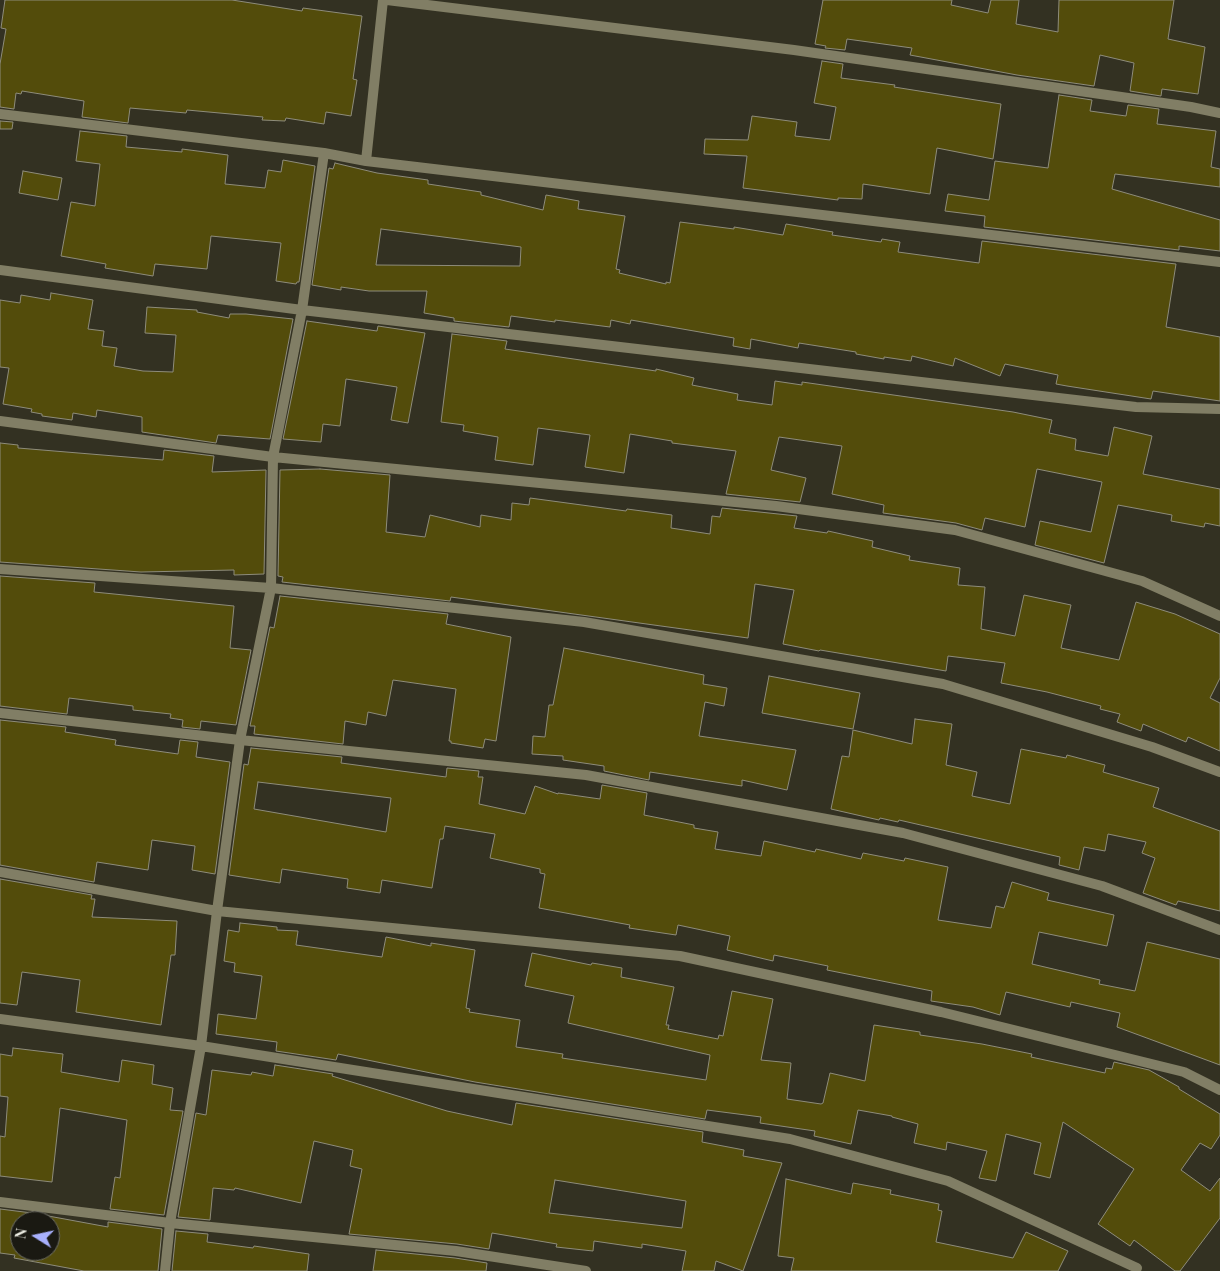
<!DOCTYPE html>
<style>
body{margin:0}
#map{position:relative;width:1220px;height:1271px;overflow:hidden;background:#333122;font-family:"Playfair Display",serif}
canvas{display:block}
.north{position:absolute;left:10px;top:1211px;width:50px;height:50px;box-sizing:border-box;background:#1a1912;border:1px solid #6f6f66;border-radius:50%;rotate:280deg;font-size:14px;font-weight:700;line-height:20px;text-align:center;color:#efefe5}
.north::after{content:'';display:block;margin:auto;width:18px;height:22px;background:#a8b0fc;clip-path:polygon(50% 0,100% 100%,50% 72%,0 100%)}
</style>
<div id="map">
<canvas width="1220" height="1271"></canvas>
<div class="north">N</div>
</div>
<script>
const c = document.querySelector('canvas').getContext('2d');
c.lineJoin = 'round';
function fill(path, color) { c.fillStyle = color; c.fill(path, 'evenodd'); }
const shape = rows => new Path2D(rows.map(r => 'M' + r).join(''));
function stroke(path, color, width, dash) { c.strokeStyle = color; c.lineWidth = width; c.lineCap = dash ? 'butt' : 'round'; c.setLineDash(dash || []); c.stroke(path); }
const building = shape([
 [5,0,232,0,302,11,303,8,362,16,353,79,357,80,351,116,326,112,324,124,286,118,285,121,262,120,263,117,187,110,186,113,130,108,128,123,82,117,84,101,22,91,21,94,16,93,14,109,0,107,0,64,6,29,1,28,5,0],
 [823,0,952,0,951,5,988,13,991,0,1019,0,1016,24,1058,32,1059,0,1174,0,1168,39,1205,47,1198,94,1162,89,1161,96,1130,91,1134,63,1100,55,1094,86,1017,75,910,55,912,48,847,39,845,50,825,48,826,46,815,44,823,0],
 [822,61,843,64,841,78,895,85,894,87,1001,104,993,159,937,148,930,194,863,184,862,199,838,198,838,200,743,188,747,156,704,154,705,139,748,140,752,116,797,122,795,136,830,140,836,107,814,103,822,61],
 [1059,95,1092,100,1090,111,1126,116,1128,105,1159,109,1157,124,1216,131,1211,167,1220,169,1220,187,1115,174,1112,189,1220,220,1220,251,1179,246,1179,250,984,227,985,216,945,211,948,194,989,200,995,161,1048,168,1059,95],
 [0,121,13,122,12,129,0,129,0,121],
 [80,131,127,136,126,147,182,152,182,149,228,155,225,184,265,188,268,170,281,172,283,160,315,166,299,282,297,282,296,284,276,281,281,243,211,236,207,269,155,264,153,276,105,268,106,264,61,256,71,202,95,206,100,164,76,161,80,131],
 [335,163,377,173,428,180,428,184,481,192,481,195,543,210,546,195,579,201,578,209,625,216,616,269,620,270,619,273,666,284,666,282,670,283,680,222,734,229,734,227,783,235,786,224,833,232,832,235,881,242,882,239,900,242,898,252,979,263,982,241,1176,264,1166,327,1220,337,1220,401,1153,391,1151,399,1067,386,1056,384,1058,375,1005,364,1000,376,955,358,953,366,912,356,911,361,884,357,884,359,856,354,856,352,799,343,798,348,751,339,750,349,733,346,734,338,631,320,630,324,611,320,610,327,555,320,555,322,511,316,509,327,454,321,454,318,424,313,427,291,369,291,341,287,341,290,312,285,329,168,333,169,335,163],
 [381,229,521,247,520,266,376,265,381,229],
 [23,171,62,178,58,200,19,193,23,171],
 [51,293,93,300,88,329,104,331,102,346,117,348,114,366,143,371,173,372,176,335,145,333,147,307,197,310,197,312,229,318,230,314,246,314,293,319,270,439,218,435,216,443,142,432,142,417,97,410,96,417,73,413,72,420,42,416,42,414,31,412,32,409,3,404,9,368,0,367,0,300,20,303,21,295,50,300,51,293],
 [307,321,377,331,378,326,425,333,408,423,391,420,397,387,346,379,340,426,323,424,321,442,283,439,307,321],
 [452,334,507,341,505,349,656,371,656,369,694,378,692,385,738,394,737,400,772,405,775,381,802,385,802,382,1013,412,1052,420,1049,433,1076,439,1075,450,1108,456,1114,427,1152,436,1143,474,1220,489,1220,526,1205,523,1204,527,1171,521,1172,515,1118,505,1104,563,1035,545,1040,521,1091,532,1102,482,1037,469,1025,527,985,518,982,530,956,523,883,513,884,505,832,494,842,446,779,437,771,470,806,478,800,502,726,494,736,451,672,443,672,441,630,434,624,473,585,467,590,435,538,428,533,465,495,460,498,437,463,431,464,425,441,422,452,334],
 [0,443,18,445,18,448,163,460,164,450,214,456,212,472,266,470,264,574,234,575,234,570,141,572,0,562,0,443],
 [320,469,390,475,386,532,425,537,430,515,480,527,481,515,511,520,512,503,529,505,530,498,626,511,627,509,672,515,671,528,710,534,712,516,720,517,722,508,797,516,794,528,827,533,828,531,873,541,872,547,910,556,909,560,960,568,958,585,985,587,981,629,1015,636,1024,595,1071,605,1061,648,1119,660,1136,602,1175,614,1220,634,1220,678,1210,698,1220,703,1220,751,1188,737,1186,742,1143,724,1141,731,1117,722,1120,714,1100,709,1101,706,1047,692,1001,683,1005,663,948,656,946,671,820,650,819,651,783,644,794,590,755,584,748,638,451,597,450,601,282,582,283,577,278,576,280,470,320,469],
 [0,576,95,583,94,592,234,606,230,648,251,650,236,725,201,721,200,729,182,727,183,720,170,718,171,714,133,710,133,706,69,698,67,714,0,706,0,576],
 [280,596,448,614,446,624,511,637,496,741,485,739,483,748,451,743,451,741,449,741,456,689,393,680,386,716,368,712,366,725,345,721,343,744,254,734,255,726,250,726,270,627,274,628,280,596],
 [564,648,704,675,703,684,727,688,724,706,705,702,699,736,796,750,787,790,742,780,742,786,650,772,649,780,604,771,604,766,563,760,563,756,532,754,533,736,545,737,549,705,553,705,564,648],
 [769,676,860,693,853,729,762,713,769,676],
 [915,719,952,724,946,765,977,772,972,796,1010,804,1021,749,1066,758,1067,755,1105,765,1103,772,1159,788,1153,807,1220,831,1220,911,1178,901,1176,905,1143,893,1155,858,1142,853,1146,842,1108,834,1105,851,1084,847,1079,870,1059,865,1060,857,899,820,898,822,880,818,879,820,831,809,842,756,849,757,853,730,912,744,915,719],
 [0,720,66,727,65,732,116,740,115,745,178,754,180,740,198,742,196,757,230,762,215,874,192,870,195,846,152,840,148,870,97,862,94,882,0,865,0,720],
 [251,748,342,757,341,763,446,777,447,768,479,771,478,777,483,777,479,804,525,814,535,786,558,794,558,793,600,799,602,785,647,793,644,815,694,825,694,828,718,832,715,849,761,856,764,841,815,852,816,849,861,859,863,853,904,861,905,858,948,867,938,920,991,928,996,906,1004,908,1012,882,1049,893,1047,900,1114,915,1107,946,1039,932,1032,964,1100,980,1099,984,1135,991,1147,942,1220,959,1220,1065,1117,1027,1120,1013,1071,1002,1070,1007,1006,992,1000,1015,973,1007,931,1001,932,991,827,970,828,966,774,955,773,961,727,950,730,936,678,925,676,935,629,928,630,925,539,908,545,874,540,873,540,869,490,858,495,834,445,826,443,839,440,839,432,888,382,880,380,893,347,888,348,879,282,869,280,883,229,875,244,764,248,765,251,748],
 [258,782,391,798,386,832,254,809,258,782],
 [0,879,92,895,91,899,95,899,92,917,177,921,175,955,171,955,161,1025,76,1012,80,980,22,972,17,1005,0,1003,0,879],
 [240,923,277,927,277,930,298,931,296,945,382,957,386,937,431,946,431,943,475,950,466,1008,470,1009,469,1012,520,1020,516,1047,563,1054,562,1058,706,1080,710,1055,568,1023,574,996,525,986,532,953,591,965,592,963,622,968,621,977,674,987,666,1025,669,1025,668,1029,718,1039,719,1035,723,1036,732,991,773,999,761,1060,791,1063,787,1099,821,1104,823,1103,830,1073,865,1081,874,1025,920,1032,920,1035,982,1044,1032,1054,1031,1057,1105,1073,1106,1068,1112,1069,1114,1062,1149,1070,1179,1087,1179,1089,1220,1114,1220,1135,1211,1149,1200,1143,1181,1170,1210,1191,1220,1178,1220,1218,1180,1271,1175,1271,1134,1240,1130,1246,1098,1224,1134,1169,1063,1122,1050,1178,1034,1174,1041,1143,1006,1134,996,1181,979,1178,987,1151,947,1142,946,1150,914,1143,918,1124,892,1117,892,1116,858,1110,851,1144,814,1136,815,1131,760,1123,761,1117,707,1110,705,1119,475,1082,338,1054,336,1060,276,1051,277,1042,216,1034,218,1014,256,1019,262,976,234,972,235,963,224,961,228,930,239,932,240,923],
 [13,1048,63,1054,61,1072,119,1082,122,1060,154,1065,152,1084,173,1088,170,1110,183,1111,164,1215,110,1209,115,1177,120,1178,127,1120,60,1108,52,1182,0,1176,0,1136,5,1137,8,1097,0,1096,0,1054,12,1056,13,1048],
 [275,1065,333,1074,332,1076,447,1111,512,1125,516,1103,703,1132,702,1142,744,1150,743,1156,782,1163,743,1271,716,1261,714,1271,682,1271,686,1251,642,1244,642,1248,594,1241,593,1251,556,1247,557,1244,492,1233,489,1249,457,1244,349,1234,362,1169,350,1166,353,1150,314,1141,301,1203,235,1188,234,1190,213,1188,210,1220,178,1217,196,1113,206,1115,212,1070,251,1075,252,1072,273,1076,275,1065],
 [555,1180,686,1201,682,1228,549,1213,555,1180],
 [786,1179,851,1194,853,1183,891,1190,890,1194,939,1204,938,1210,942,1211,936,1242,1013,1258,1026,1232,1068,1251,1058,1271,791,1271,794,1258,778,1256,786,1179],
 [0,1209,32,1213,108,1227,108,1222,162,1229,158,1271,84,1271,14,1258,15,1255,0,1253,0,1209],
 [20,1221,50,1221,50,1251,20,1251,20,1221],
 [176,1231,208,1234,207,1242,253,1248,254,1246,309,1254,307,1271,172,1271,176,1231],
 [376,1250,455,1258,487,1263,486,1271,373,1271,376,1250]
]);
fill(building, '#534c0b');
stroke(building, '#8e8c7b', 1);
stroke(shape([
 [387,0,794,50,1191,107,1220,113],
 [0,114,324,153,366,161,1220,262],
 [366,161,383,0],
 [0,270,302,310,1136,407,1220,409],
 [0,421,273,457,776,506,955,530,1142,581,1220,616],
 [0,569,271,588,584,622,943,684,1152,747,1220,772],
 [0,713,240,740,586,775,903,833,1102,886,1220,930],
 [0,872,217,911,680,956,941,1012,1184,1072,1220,1090],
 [0,1019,201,1046,790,1139,948,1181,1137,1268],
 [0,1202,170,1223,456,1251,586,1271],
 [165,1271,170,1223,201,1046,217,911,240,740,271,588,273,457,302,310,324,153]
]), '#817e65', 10);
</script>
